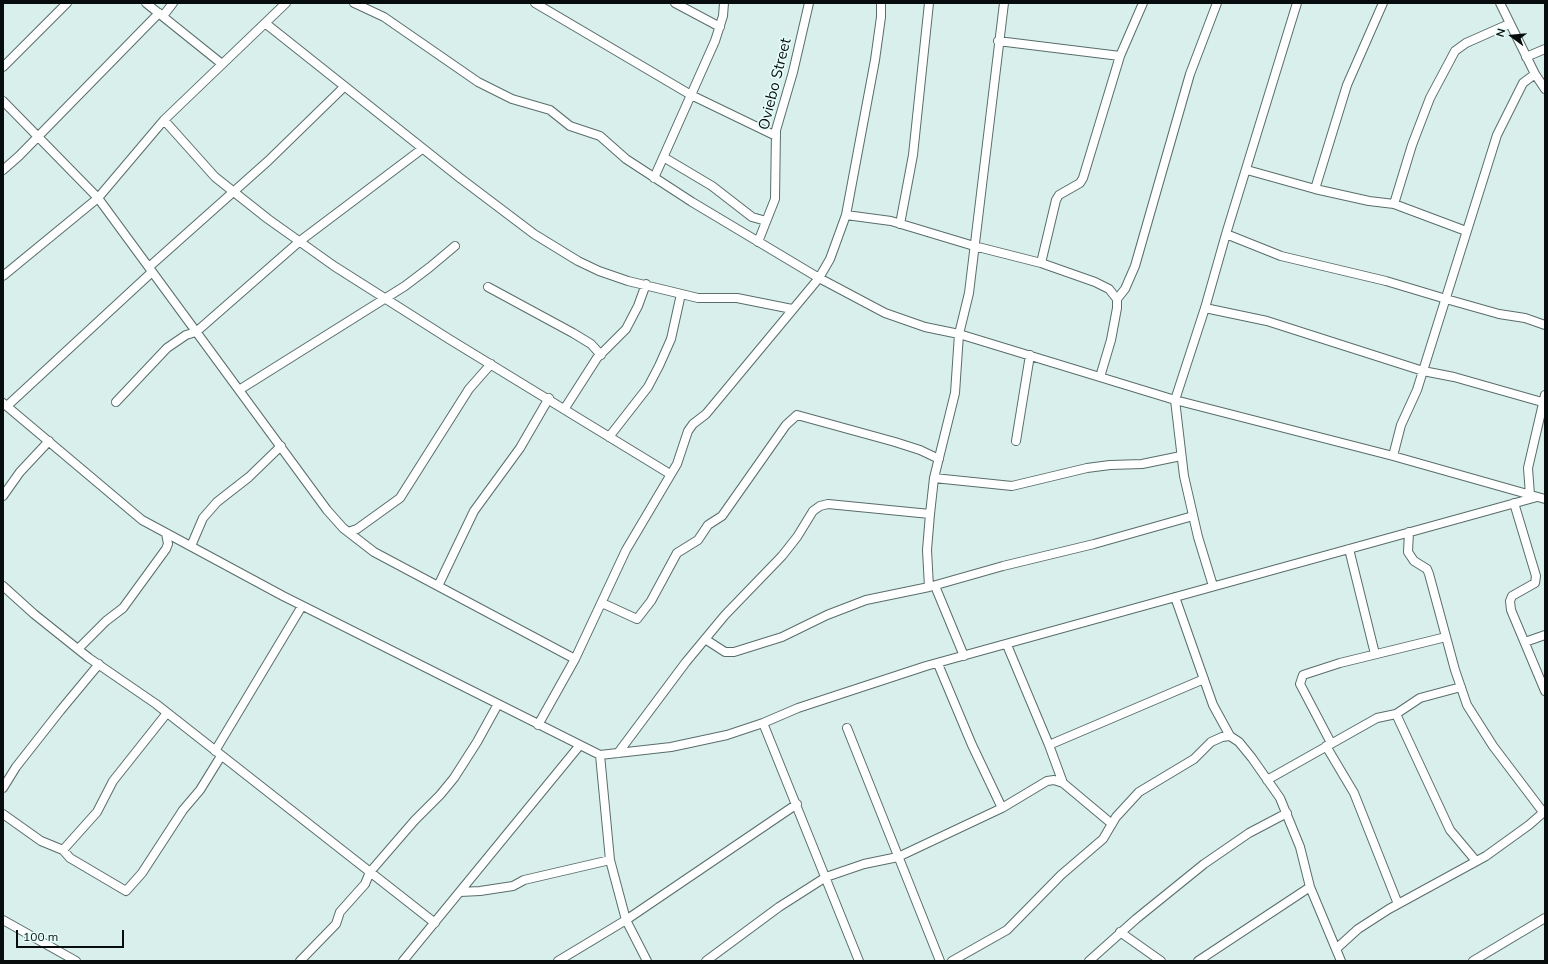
<!DOCTYPE html>
<style>
body{margin:0}
#map{position:relative;width:1548px;height:964px;overflow:hidden;background:#d8efec;font-family:Mulish,sans-serif}
canvas{display:block}
.frame{position:absolute;inset:0;border:4px solid #060d0c;pointer-events:none}
.north{position:absolute;left:1492px;top:16px;width:40px;height:40px;-webkit-text-stroke:3px #e5fcf9;paint-order:stroke;rotate:286deg;font-size:11px;font-weight:700;line-height:16px;text-align:center;color:#060d0c}
.north::after{content:'';display:block;margin:auto;width:14px;height:18px;background:#060d0c;clip-path:polygon(50% 0,100% 100%,50% 72%,0 100%)}
.scale{position:absolute;left:16px;top:930px;width:108px;height:18px;box-sizing:border-box;border:2px solid #060d0c;border-top:0;padding-left:5px;font-size:12px;line-height:14px;white-space:nowrap;color:#060d0c;-webkit-text-stroke:3px #e5fcf9;paint-order:stroke}
</style>
<div id="map">
<canvas width="1548" height="964"></canvas>
<div class="frame"></div>
<div class="north">N</div>
<div class="scale">100 m</div>
</div>
<script>
const c = document.querySelector('canvas').getContext('2d');
c.lineJoin = 'round';
const shape = rows => new Path2D(rows.map(r => 'M' + r).join(''));
function stroke(path, color, width, dash) { c.strokeStyle = color; c.lineWidth = width; c.lineCap = dash ? 'butt' : 'round'; c.setLineDash(dash || []); c.stroke(path); }
function drawText(font, color, halo, rows, align = 'center') {
  c.font = font + ' Mulish,sans-serif'; c.lineWidth = 3.5; c.setLineDash([]); c.textBaseline = 'middle'; c.strokeStyle = halo; c.fillStyle = color; for (const [text, x, y, turn = 0] of rows) {
    c.save(); c.translate(x, y); c.rotate((+turn || 0) * Math.PI / 180); c.textAlign = isNaN(turn) ? turn : align; if (halo) c.strokeText(text, 0, 0); c.fillText(text, 0, 0); c.restore();
  }
}
const minor = shape([
 [146,3,222,64],
 [354,3,384,17,478,82,512,99,550,110,570,126,600,136,626,159,692,202,819,278,885,313,925,327,959,334,1175,400,1393,456,1545,499],
 [535,3,691,95,776,136],
 [675,3,720,27],
 [1500,3,1535,74,1545,89],
 [163,16,173,3],
 [265,23,460,178,534,234,578,261,599,271,628,281,698,298,737,298,792,309],
 [998,41,1120,56],
 [1526,57,1545,49],
 [3,67,67,3],
 [3,101,98,198,327,510,343,528,374,552,575,659],
 [164,120,215,177,268,219,334,266,449,339,670,474],
 [665,158,712,186,752,217,766,221],
 [3,170,19,156,159,13],
 [1247,170,1315,189,1369,201,1394,204,1466,231],
 [654,178,715,41,723,16,724,3],
 [1315,189,1347,85,1383,3],
 [1394,204,1412,145,1430,98,1455,51,1466,43,1509,24],
 [846,215,891,221,974,246,1041,263,1095,282,1109,289,1117,299,1117,308,1111,340,1100,377],
 [900,224,913,155,929,3],
 [1226,234,1281,256,1386,281,1446,299,1499,314,1525,318,1545,325],
 [758,242,775,199,776,130,793,72,809,3],
 [1041,263,1056,200,1059,195,1080,183,1083,178,1120,56,1143,3],
 [149,267,268,161,344,87],
 [3,276,98,198,164,120,286,3],
 [488,287,573,333,591,344,601,355],
 [1117,299,1125,289,1135,266,1190,74,1217,3],
 [1205,308,1267,321,1423,371,1454,377,1542,402],
 [239,390,405,286,430,267,455,246],
 [116,402,167,348,186,335,196,332,300,241,422,149],
 [3,403,142,520,283,596,600,755,610,860,626,920,647,961],
 [7,406,152,272],
 [565,408,597,358,626,329,638,306,646,284],
 [609,437,648,387,659,366,671,339,681,294],
 [1016,441,1030,355],
 [1393,456,1401,425,1417,390,1497,135,1523,83,1535,74],
 [934,478,1012,486,1087,468,1110,465,1142,464,1181,456],
 [1530,495,1528,468,1545,395],
 [3,496,20,472,49,441],
 [1514,503,1536,576,1535,583,1512,596,1510,601,1511,610,1545,691],
 [930,514,927,550,929,587,1003,566,1094,544,1193,516],
 [348,532,357,529,400,498,469,389,491,364],
 [1409,532,1408,552,1414,561,1427,569,1429,574,1455,670,1467,705,1493,746,1543,812],
 [191,546,203,518,217,502,249,477,281,446],
 [1349,549,1375,654],
 [3,586,34,614,89,658,156,704,435,923],
 [438,586,474,511,520,448,549,398],
 [935,586,964,656],
 [1213,586,1198,537,1184,476,1175,400,1205,308,1226,234,1297,3],
 [1175,597,1213,705,1230,736,1239,742,1252,758,1280,798,1300,847,1310,887,1341,961],
 [602,603,637,619,651,601,677,553,698,540,708,525,722,516,786,425,797,415,895,442,920,450,939,459],
 [705,639,725,652,734,652,782,637,827,615,866,600,929,587],
 [1525,642,1545,635],
 [1007,645,1049,745,1063,783],
 [78,649,106,621,123,608,166,549,168,544,166,533],
 [938,664,972,745,1002,808],
 [1396,714,1450,830,1476,861],
 [763,723,859,961],
 [538,725,575,659,626,550,677,464,688,431,693,424,706,414,819,278,830,259,846,215,875,60,881,17,881,3],
 [847,728,940,961],
 [1331,743,1300,684,1303,675,1340,663,1446,637],
 [1049,745,1204,679],
 [1326,746,1354,793,1398,904],
 [215,751,302,606],
 [618,753,686,662,725,615,782,556,797,537,813,511,820,506,828,504,930,514,934,478,955,393,959,334,969,293,1004,3],
 [600,755,671,747,727,735,763,723,798,708,926,666,1537,497],
 [1267,780,1377,718,1396,714,1420,698,1461,687],
 [3,788,16,767,60,711,99,664],
 [3,814,41,841,63,850,97,812,113,781,167,713],
 [63,850,70,858,126,891,142,873,183,810,200,790,221,756],
 [460,892,480,891,513,886,524,880,610,860],
 [3,920,76,961],
 [1120,932,1161,961],
 [1336,949,1358,929,1389,909,1486,856,1529,825,1545,811],
 [300,961,336,924,340,912,365,884,370,872,415,820,440,795,454,778,477,742,498,704],
 [403,961,580,745],
 [558,961,626,920,797,804],
 [706,961,779,907,826,877,864,864,898,857,1002,808,1047,781,1054,780,1063,783,1112,824],
 [952,961,1007,930,1061,875,1103,839,1116,817,1139,792,1194,759,1211,742,1222,737,1230,736],
 [1089,961,1136,919,1204,864,1249,833,1287,813],
 [1198,961,1310,887],
 [1473,961,1545,918]
]);
stroke(minor, '#596d6b', 10);
stroke(minor, '#fff', 8);
drawText('15px', '#060d0c', '#e5fcf9', [
 ["Oviebo Street",775,84,-76]
]);
</script>
